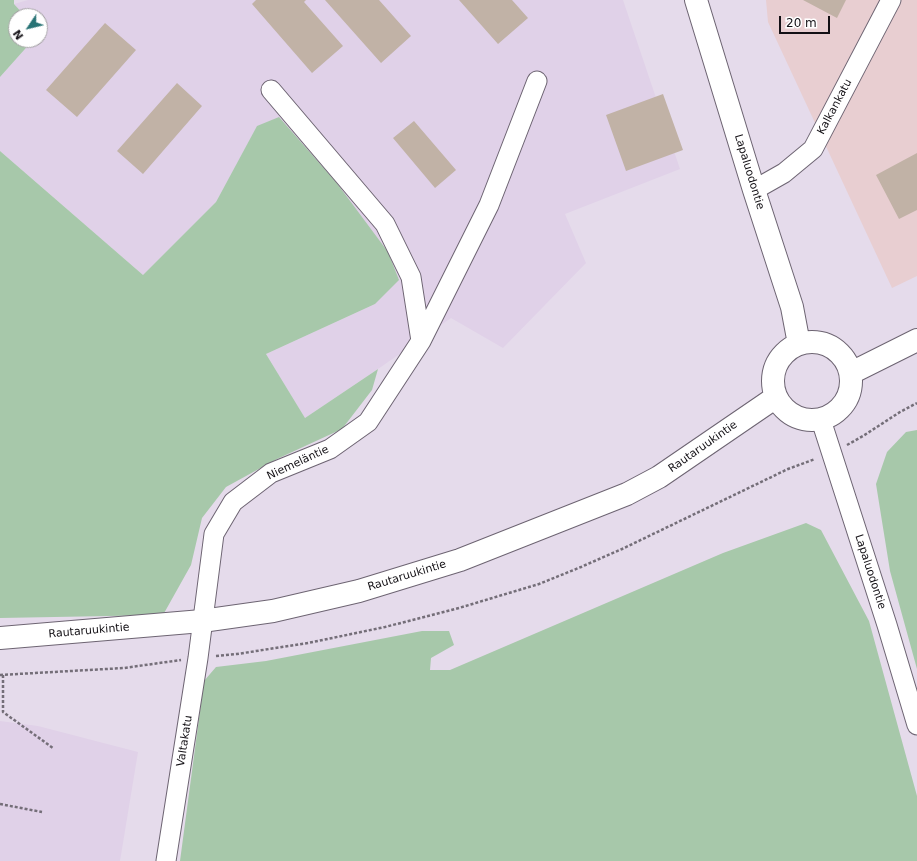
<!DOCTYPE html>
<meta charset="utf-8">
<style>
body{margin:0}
#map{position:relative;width:917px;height:861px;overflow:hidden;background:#e5dbeb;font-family:"DejaVu Sans",sans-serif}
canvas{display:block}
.north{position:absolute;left:8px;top:8px;width:40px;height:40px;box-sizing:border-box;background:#fff;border:1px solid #a19fa1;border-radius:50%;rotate:235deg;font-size:11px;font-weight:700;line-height:16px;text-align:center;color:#131015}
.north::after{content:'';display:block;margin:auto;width:14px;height:18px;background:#287375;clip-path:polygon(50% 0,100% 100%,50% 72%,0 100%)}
.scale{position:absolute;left:779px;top:16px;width:51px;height:18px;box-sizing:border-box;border:2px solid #131015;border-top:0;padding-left:5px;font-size:12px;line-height:14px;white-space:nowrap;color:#131015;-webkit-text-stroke:3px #fff;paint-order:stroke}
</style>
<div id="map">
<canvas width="917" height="861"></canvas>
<div class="north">N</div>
<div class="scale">20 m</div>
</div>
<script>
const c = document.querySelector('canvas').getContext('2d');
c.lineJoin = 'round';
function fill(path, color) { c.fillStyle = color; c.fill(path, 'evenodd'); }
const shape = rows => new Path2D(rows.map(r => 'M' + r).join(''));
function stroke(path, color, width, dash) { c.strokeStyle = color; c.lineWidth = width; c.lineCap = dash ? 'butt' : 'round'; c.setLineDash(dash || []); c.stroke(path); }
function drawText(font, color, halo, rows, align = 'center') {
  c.font = font + ' "DejaVu Sans",sans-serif'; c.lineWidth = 3; c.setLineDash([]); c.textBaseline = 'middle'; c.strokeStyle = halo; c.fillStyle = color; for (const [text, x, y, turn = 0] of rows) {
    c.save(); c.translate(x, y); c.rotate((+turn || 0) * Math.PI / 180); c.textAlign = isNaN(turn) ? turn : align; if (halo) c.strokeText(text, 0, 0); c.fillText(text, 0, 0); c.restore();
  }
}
fill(shape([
 [28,0,623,0,680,169,565,214,586,263,503,348,451,318,378,369,305,418,266,354,375,304,257,127,216,202,143,275,0,151,0,77,33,40,40,40,40,16,25,16,14,4],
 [0,721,38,726,138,752,120,861,0,861]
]), '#e0d1e8');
fill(shape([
 [766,0,917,0,917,276,892,288,768,22]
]), '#e8ced1');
fill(shape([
 [0,0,14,0,14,4,25,16,16,16,16,40,33,40,0,77],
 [279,117,336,182,388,252,399,280,375,304,266,354,305,418,378,369,372,390,342,429,277,459,226,487,202,518,191,565,163,615,0,618,0,151,143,275,216,202,257,126],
 [917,430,917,669,890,571,876,484,887,452,906,432],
 [806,523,821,530,869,621,917,796,917,861,180,861,204,681,216,667,266,661,422,631,449,631,454,645,431,658,430,670,450,670,723,553]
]), '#a7c8aa');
fill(shape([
 [256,0,306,0,304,2,343,46,312,73,252,4],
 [325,0,379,0,411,36,381,63],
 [459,0,512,0,528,18,498,44],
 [803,0,846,0,837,18],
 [105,23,136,50,77,117,46,90],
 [177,83,202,106,143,174,117,151],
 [663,94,683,150,626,171,606,115],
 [414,121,456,170,435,188,393,138],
 [917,153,917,210,899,219,876,175]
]), '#c1b2a6');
const minor = shape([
 [271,90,385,224,411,277,421,341],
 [754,190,784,173,813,149,891,0],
 [821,420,887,625,917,725],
 [166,861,198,658,214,534,233,502,271,473,330,449,368,422,421,341,489,205,537,81]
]);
const major = shape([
 [696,0,754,190,792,307,799,344],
 '773 381a39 39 0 1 1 78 0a39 39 0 1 1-78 0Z',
 [851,373,917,340],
 [0,638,202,621,273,611,359,591,460,560,627,494,659,477,776,397]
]);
stroke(minor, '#6d6472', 21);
stroke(major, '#6d6472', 24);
stroke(shape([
 [847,445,863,436,900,412,917,403],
 [216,656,237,654,308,643,385,627,459,608,539,584,581,567,622,549,788,469,815,459],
 [0,675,124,668,181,660],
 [3,675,3,712,53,748],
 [0,804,42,812]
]), '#746e78', 2.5, [3, 2]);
stroke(minor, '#fff', 19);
stroke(major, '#fff', 22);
drawText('11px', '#131015', '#fff', [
 ["Kalkankatu",835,107,-62],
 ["Lapaluodontie",749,172,73],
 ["Rautaruukintie",703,447,-35],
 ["Niemeläntie",298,463,-25],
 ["Lapaluodontie",870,572,72],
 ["Rautaruukintie",407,576,-17],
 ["Rautaruukintie",89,631,-5],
 ["Valtakatu",185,741,-81]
]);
</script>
